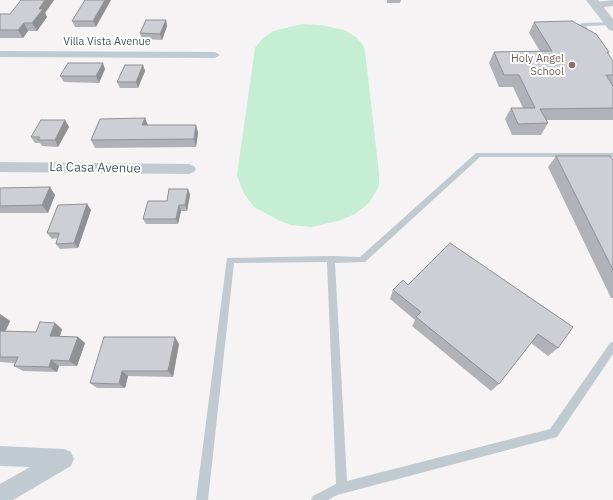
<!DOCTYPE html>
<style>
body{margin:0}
canvas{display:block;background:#f5f3f3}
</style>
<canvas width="613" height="500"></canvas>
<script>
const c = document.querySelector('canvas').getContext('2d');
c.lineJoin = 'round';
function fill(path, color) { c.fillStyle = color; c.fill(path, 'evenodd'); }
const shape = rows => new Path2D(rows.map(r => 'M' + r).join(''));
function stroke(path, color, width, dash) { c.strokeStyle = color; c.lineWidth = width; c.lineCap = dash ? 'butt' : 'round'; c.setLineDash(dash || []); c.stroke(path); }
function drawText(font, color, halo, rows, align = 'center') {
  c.font = font + ' "IBM Plex Sans",sans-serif'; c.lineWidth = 4; c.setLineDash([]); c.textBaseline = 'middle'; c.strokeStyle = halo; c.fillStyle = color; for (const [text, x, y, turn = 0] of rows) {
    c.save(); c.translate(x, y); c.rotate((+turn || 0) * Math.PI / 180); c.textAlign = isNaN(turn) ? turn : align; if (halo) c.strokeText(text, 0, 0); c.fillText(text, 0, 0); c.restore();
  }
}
fill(shape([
 [302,24,320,25,344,30,356,37,363,45,365,50,379,174,379,186,369,203,355,214,341,220,312,227,291,225,280,221,254,207,243,192,237,175,255,48,262,39,273,31]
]), '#c5eed5');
fill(shape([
 [611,22,613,23,613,25,586,26,593,37,590,39,588,38,579,25,582,23,611,22],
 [476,153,613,153,613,157,480,157,365,262,335,263,347,481,550,429,610,343,613,342,613,354,557,437,337,495,328,500,311,500,313,496,336,484,327,262,234,263,208,500,196,500,227,258,331,256,360,257,476,153]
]), '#c2cad1');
fill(shape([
 [613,0,613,6,596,8,591,5,596,2,613,0],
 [0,51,215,52,220,55,215,58,0,57,0,51],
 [0,162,189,164,194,166,196,169,194,172,189,174,0,172,0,162],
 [0,446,64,449,71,452,74,459,71,466,13,500,0,500,0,484,30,467,0,466,0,446]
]), '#c2cad1');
fill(shape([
 [586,0,598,0,613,19,613,31,609,30,586,0]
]), '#c2cad1');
fill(shape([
 [21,0,54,0,45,13,47,17,37,31,28,31,23,38,0,38,0,14,10,14],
 [85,0,96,27,75,27,72,21],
 [387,0,401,0,400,3,387,3],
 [166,20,167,26,162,40,142,39,140,33],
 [534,22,609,52,608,54,613,61,613,120,546,120,548,123,541,135,512,135,505,119,511,108,523,108,513,87,499,87,489,63,494,52,540,51,529,33],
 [143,65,145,71,138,88,120,88,117,82],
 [105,69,99,83,64,82,60,76],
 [145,118,148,125,196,125,198,133,196,147,95,148,91,140],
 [65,120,69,127,58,147,42,146,40,143,35,143,31,137],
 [556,156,613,160,613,298,611,298,548,167],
 [0,188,55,195,48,213,0,213],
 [188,189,190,195,187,211,181,211,178,224,146,224,143,219,167,201],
 [87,204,91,210,78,248,60,249,56,244,57,238,52,239,47,233],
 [450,243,558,348,548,356,531,343,499,384,491,391,412,326,415,320,390,299,393,290,408,285],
 [0,314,10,321,5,331,36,332,62,329,60,336,78,337,85,343,77,366,59,366,57,372,23,371,14,366,15,363,0,362],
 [179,344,173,377,128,376,125,388,97,388,90,383]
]), '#b0b2b7');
fill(shape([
 [45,0,54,0,45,13,47,17,37,31,32,23,39,9],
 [105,0,111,0,96,27,93,21],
 [166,20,167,26,162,40,160,34],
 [24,23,28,31,23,38,18,30],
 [103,63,105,69,99,83,96,76],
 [143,65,145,71,138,88,136,82],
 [145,118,148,126,142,125],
 [65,120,69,127,58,147,55,140],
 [196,125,198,133,196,147,194,139],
 [50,187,55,195,48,213,42,205],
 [188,189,190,195,187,211,185,205],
 [87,204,91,210,78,248,74,243],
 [179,205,181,211,178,224,176,219],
 [0,314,10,321,3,337,0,335],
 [55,323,62,329,58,342,50,336],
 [78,337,85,343,77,366,69,361],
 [175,337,179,344,173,377,168,371],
 [51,360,59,366,57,372,49,367],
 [122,371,128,376,125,388,119,384]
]), '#909195');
const building = shape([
 [21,0,45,0,39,9,43,9,32,23,24,23,18,30,0,30,0,14,10,14,21,0],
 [85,0,105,0,93,21,72,21,85,0],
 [146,20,166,20,160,34,140,33,146,20],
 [572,21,596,34,609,52,607,52,613,61,613,75,606,75,613,86,613,108,540,109,548,123,518,124,511,108,535,108,519,75,504,75,494,52,552,51,534,22,572,21],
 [68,63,103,63,96,76,60,76,68,63],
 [125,65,143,65,136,82,117,82,125,65],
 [145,118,142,125,196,125,194,139,91,140,100,119,145,118],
 [41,120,65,120,55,140,38,140,40,137,31,137,41,120],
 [556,156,610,156,613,160,613,270,556,156],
 [50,187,42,205,0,206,0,188,50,187],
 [169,189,188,189,185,205,179,205,176,219,143,219,148,201,167,201,169,189],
 [87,204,74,243,56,244,59,233,47,233,58,205,87,204],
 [450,243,573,327,558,348,538,334,499,384,416,317,421,312,393,290,403,280,408,285,450,243],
 [40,322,55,323,50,336,78,337,69,361,51,360,49,367,14,366,18,357,0,357,0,331,36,332,40,322],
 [104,337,175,337,168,371,122,371,119,384,90,383,104,337]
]);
fill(building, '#cdcfd5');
stroke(building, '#909195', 1);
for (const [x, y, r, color] of [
 [572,65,4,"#8d6e63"]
]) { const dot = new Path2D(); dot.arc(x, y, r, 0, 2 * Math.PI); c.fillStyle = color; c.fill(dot); stroke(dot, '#fff', 1.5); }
drawText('11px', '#4b5660', '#fff', [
 ["Villa Vista Avenue",107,42]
]);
drawText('11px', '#785e54', '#fff', [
 ["Holy Angel",564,59],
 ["School",564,72]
], 'right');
drawText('13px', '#4b5660', '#fff', [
 ["La Casa Avenue",95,168,1]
]);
</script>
